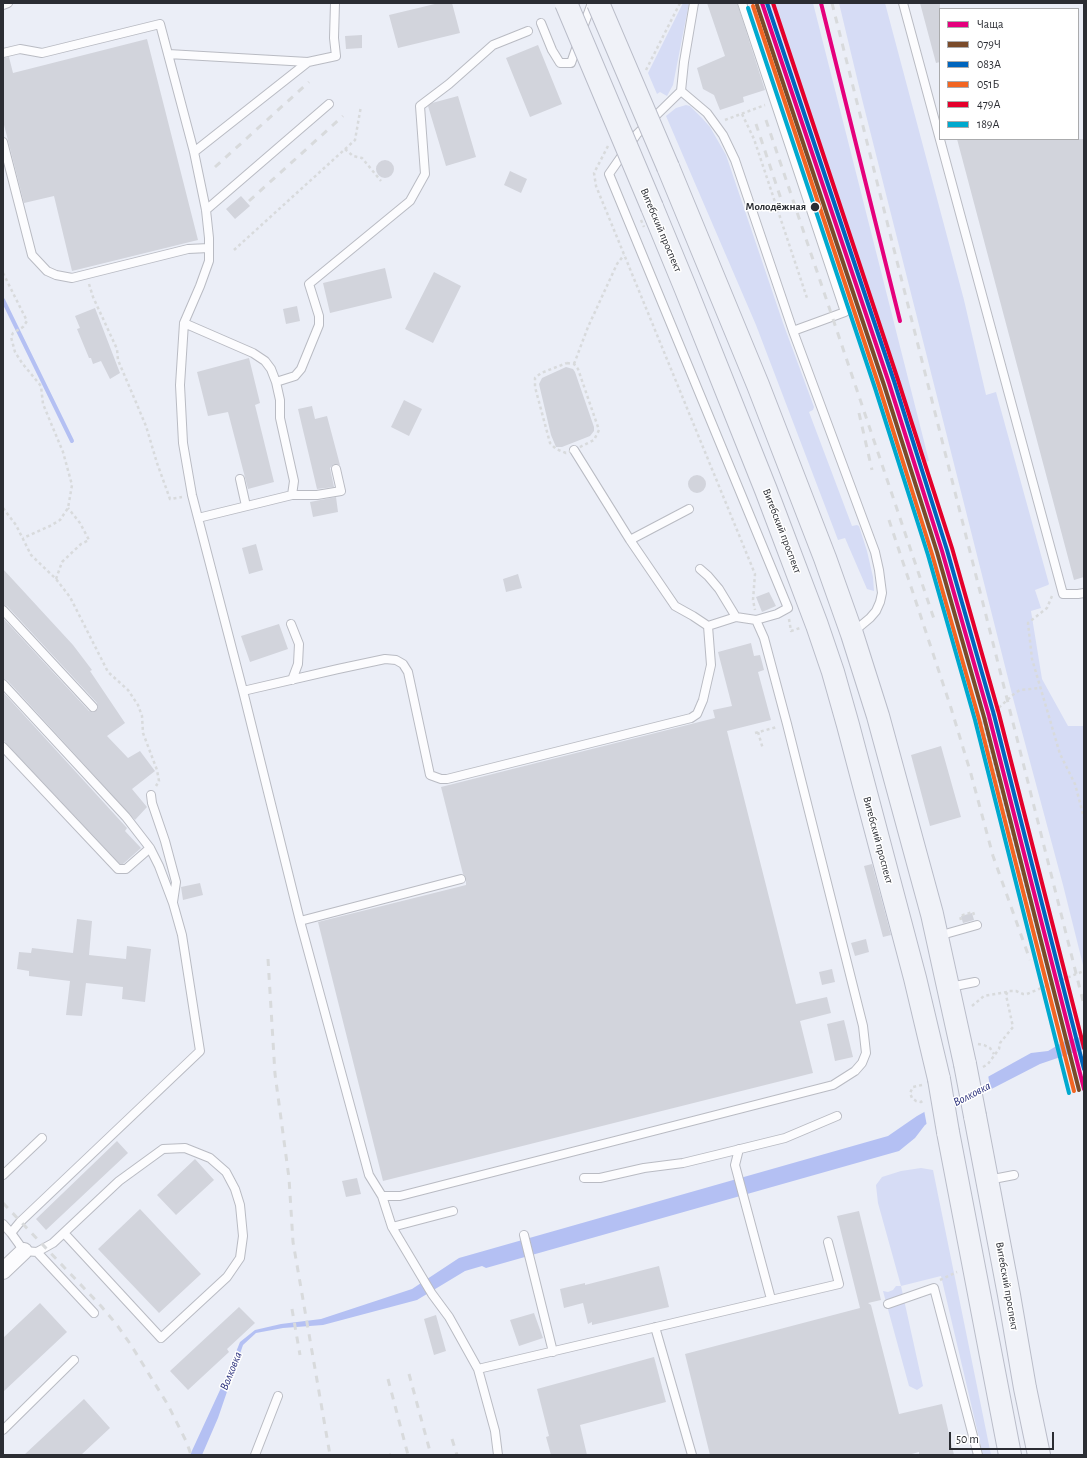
<!DOCTYPE html>
<meta charset="utf-8">
<style>
body{margin:0}
#map{position:relative;width:1087px;height:1458px;overflow:hidden;background:#ebeef7;font-family:"Alegreya Sans",sans-serif}
canvas{display:block}
.frame{position:absolute;inset:0;border:4px solid #2b2d33;pointer-events:none}
.legend{position:absolute;left:939px;top:8px;width:140px;height:132px;box-sizing:border-box;background:#fff;border:1px solid #aaabad;margin:0;padding:5px 7px;list-style:none;font-size:12px;color:#2b2d33}
.legend li{display:flex;align-items:center;gap:8px;height:20px}
.legend b{width:20px;border:1px solid #aaabad}
.scale{position:absolute;left:949px;top:1432px;width:105px;height:18px;box-sizing:border-box;border:2px solid #2b2d33;border-top:0;padding-left:5px;font-size:12px;line-height:14px;white-space:nowrap;color:#2b2d33;-webkit-text-stroke:3px #fff;paint-order:stroke}
</style>
<div id="map">
<canvas width="1087" height="1458"></canvas>
<div class="frame"></div>
<ul class="legend">
<li><b style="height:5px;background:#e5007d"></b>Чаща</li>
<li><b style="height:5px;background:#7a4b2a"></b>079Ч</li>
<li><b style="height:5px;background:#0065bd"></b>083А</li>
<li><b style="height:5px;background:#f26522"></b>051Б</li>
<li><b style="height:5px;background:#e4002b"></b>479А</li>
<li><b style="height:5px;background:#00a9ce"></b>189А</li>
</ul>
<div class="scale">50 m</div>
</div>
<script>
const c = document.querySelector('canvas').getContext('2d');
c.lineJoin = 'round';
function fill(path, color) { c.fillStyle = color; c.fill(path, 'evenodd'); }
const shape = rows => new Path2D(rows.map(r => 'M' + r).join(''));
function stroke(path, color, width, dash) { c.strokeStyle = color; c.lineWidth = width; c.lineCap = dash ? 'butt' : 'round'; c.setLineDash(dash || []); c.stroke(path); }
function drawText(font, color, halo, rows, align = 'center') {
  c.font = font + ' "Alegreya Sans",sans-serif'; c.lineWidth = 3; c.setLineDash([]); c.textBaseline = 'middle'; c.strokeStyle = halo; c.fillStyle = color; for (const [text, x, y, turn = 0] of rows) {
    c.save(); c.translate(x, y); c.rotate((+turn || 0) * Math.PI / 180); c.textAlign = isNaN(turn) ? turn : align; if (halo) c.strokeText(text, 0, 0); c.fillText(text, 0, 0); c.restore();
  }
}
fill(shape([
 [683,3,689,3,673,85,667,96,660,92,657,94,648,73],
 [770,3,813,3,929,461,925,462],
 [839,3,885,3,964,300,986,395,996,392,1049,584,1048,585,1035,590,1041,608,1031,611,1042,679,1068,726,1084,726,1084,969,1063,885,1014,702,862,99],
 [686,105,690,106,702,118,710,127,726,155,783,323,814,407,813,410,809,412,852,526,857,525,859,526,867,551,873,577,874,591,867,589,845,538,838,540,756,325,666,116,676,108],
 [921,1168,933,1170,991,1455,983,1455,941,1276,901,1286,923,1386,917,1390,909,1386,883,1291,888,1292,893,1290,896,1286,901,1286,878,1203,876,1185,882,1177,901,1171]
]), '#d6dcf5');
fill(shape([
 [1084,1036,1084,1049,1040,1064,939,1116,925,1125,915,1138,899,1151,486,1268,482,1266,465,1271,417,1300,323,1325,283,1328,256,1333,243,1345,218,1418,202,1455,190,1455,226,1377,240,1342,255,1330,281,1324,321,1319,412,1289,459,1258,888,1136,917,1116,1031,1053,1048,1051,1065,1041]
]), '#b4c0f3');
fill(shape([
 [988,1075,991,1092,940,1118,927,1126,924,1110]
]), '#ebeef7');
stroke(shape([
 [3,300,72,441]
]), '#b4c0f3', 4);
fill(shape([
 [439,3,452,3,460,33,398,48,389,15],
 [707,3,737,3,765,90,743,97,744,102,720,110,714,95,703,89,697,68,725,56],
 [920,3,940,3,940,62,936,63],
 [362,35,362,48,346,49,345,36],
 [147,39,198,240,72,271,54,196,24,203,3,121,3,58,9,57,13,73],
 [538,45,562,104,530,117,506,58],
 [458,96,476,157,446,166,428,106,432,103],
 [957,139,1084,139,1084,577,1074,580],
 '376 169a9 9 0 1 1 18 0a9 9 0 1 1-18 0Z',
 [510,171,527,179,521,193,504,185],
 [241,196,250,206,235,219,226,209],
 [385,268,392,298,330,313,323,283],
 [434,272,461,286,433,343,405,329],
 [297,306,300,321,286,324,283,309],
 [95,308,120,373,110,379,101,361,93,364,91,358,89,358,77,329,80,328,75,316],
 [249,358,260,403,255,405,274,482,248,489,228,412,208,416,197,372],
 [566,367,573,369,575,372,594,427,594,431,590,436,562,447,556,447,551,435,539,384,542,378],
 [404,400,422,409,409,436,391,427],
 [312,406,315,419,327,416,340,465,334,464,330,468,334,487,317,489,298,409],
 '688 484a9 9 0 1 1 18 0a9 9 0 1 1-18 0Z',
 [336,497,338,512,313,517,310,502],
 [256,544,263,570,249,574,242,548],
 [3,569,73,645,92,670,90,671,125,723,107,736,128,758,140,751,155,771,132,789,147,807,135,820,7,680,3,679,3,618,89,711,94,712,98,709,97,703,7,606,3,605],
 [518,574,522,588,506,592,503,579],
 [769,592,776,606,762,612,756,597],
 [279,624,288,649,250,662,241,636],
 [751,643,754,656,760,655,762,662,764,670,758,672,771,720,727,731,796,1004,827,997,831,1013,800,1021,813,1073,383,1181,318,922,466,885,466,878,463,874,441,787,715,718,713,710,732,706,718,652],
 [3,692,127,828,125,831,141,848,123,864,120,864,3,740],
 [941,746,961,817,930,826,911,755],
 [872,864,891,935,883,937,864,866],
 [200,883,203,895,183,900,181,887],
 [972,913,974,920,963,923,961,916],
 [77,919,92,921,89,955,126,959,127,946,151,949,145,1002,122,999,123,987,86,983,82,1016,66,1015,70,981,29,976,29,971,17,969,19,952,31,953,32,948,73,953],
 [866,939,869,952,855,956,851,943],
 [832,969,835,982,822,985,819,972],
 [844,1020,853,1057,835,1061,827,1024],
 [117,1141,128,1153,46,1230,36,1219],
 [195,1159,214,1180,176,1215,157,1195],
 [357,1178,361,1194,346,1197,342,1181],
 [140,1209,201,1274,159,1313,98,1249],
 [859,1211,881,1300,868,1303,871,1305,899,1414,942,1404,954,1455,919,1455,919,1452,908,1455,710,1455,685,1354,860,1308,837,1216],
 [659,1266,669,1307,592,1325,592,1322,588,1324,583,1303,564,1308,560,1289,585,1283,585,1285],
 [40,1303,67,1332,3,1392,3,1338],
 [239,1307,255,1323,227,1349,229,1352,188,1390,170,1371],
 [534,1313,543,1338,519,1346,510,1320],
 [436,1315,446,1351,434,1355,424,1319],
 [654,1357,666,1402,580,1425,587,1455,551,1455,546,1437,549,1436,537,1389],
 [84,1399,110,1428,81,1455,24,1455]
]), '#d2d4dc');
const service = shape([
 [742,3,845,312,793,331],
 [903,3,1063,594,1078,594,1084,593],
 [3,5,8,3],
 [541,23,552,50,560,63,571,63,578,43],
 [582,30,592,3],
 [3,53,20,49,42,53,160,24,194,152,206,210,209,238,209,261,200,286,184,323,180,385,183,443,192,495,243,691,300,921,369,1175,382,1196,400,1196,833,1085,855,1071,862,1063,866,1053,863,1026,787,724,764,638,756,620,736,617,708,626,711,665,703,700,697,714,691,718,447,779,441,779,430,775,408,672,403,664,396,660,385,659,338,669,243,691],
 [168,54,308,62],
 [681,91,684,62,694,3],
 [3,142,32,255,47,271,56,275,72,278,188,249,209,248],
 [194,152,308,62,336,56,334,38,335,3],
 [206,210,329,104],
 [184,323,253,353,265,361,271,369,276,382,280,400,280,418,294,481,292,495,198,518],
 [276,382,295,376,301,369,319,325,319,316,309,284,410,201,425,174,420,106,449,84,493,45,528,31],
 [574,450,630,540,675,606,693,616,708,626],
 [240,479,246,506],
 [292,495,317,495,341,491,336,469],
 [630,540,689,509],
 [700,569,708,576,719,589,736,617],
 [3,610,93,707],
 [756,620,777,614,788,608,609,174,637,134,681,91,707,113,723,135,735,160,793,331,875,552,879,570,882,593,880,602,876,611,870,618,852,633],
 [291,624,299,644,298,664,292,680],
 [3,684,126,817,150,848,159,866,173,903,182,935,200,1051,20,1222,11,1233,24,1251,37,1252,53,1243,119,1181,163,1149,185,1148,210,1158,226,1172,235,1189,240,1205,243,1236,240,1258,227,1277,161,1338,64,1233],
 [3,747,118,869,126,869,150,848],
 [151,795,152,803,165,841,176,882,173,902],
 [300,921,461,879],
 [938,936,977,925],
 [950,987,975,982],
 [739,1149,735,1165,771,1299],
 [3,1175,42,1138],
 [584,1178,600,1178,644,1168,683,1163,716,1155,785,1138,837,1116],
 [988,1180,1014,1175],
 [382,1196,392,1227,432,1294,449,1317,478,1369,495,1431,498,1455],
 [3,1224,11,1233],
 [392,1227,453,1211],
 [524,1235,553,1352],
 [37,1252,94,1313],
 [888,1304,934,1288,978,1455],
 [655,1327,692,1455],
 [478,1369,839,1284,828,1242],
 [3,1430,74,1360],
 [255,1455,278,1396]
]);
const minor = shape([
 [3,1271,24,1251]
]);
const primary = shape([
 [668,167,758,385,825,558,852,634,878,716,932,914,965,1064],
 [652,207,685,287,766,490,817,625,833,672,848,725,915,978,939,1079],
 [975,1116,1009,1295,1025,1388,1039,1455],
 [948,1132,1010,1455]
]);
stroke(service, '#b9bbc3', 10);
stroke(minor, '#b9bbc3', 18);
stroke(primary, '#babdc9', 24);
stroke(shape([
 [646,70,680,3],
 [742,114,754,139,807,298],
 [725,120,765,105],
 [608,146,594,173,596,186,755,574,753,600,755,610],
 [345,149,353,156,362,158,381,181],
 [234,250,355,140,361,106],
 [3,273,27,321,23,327,13,333,11,337,15,352,22,363,41,386,43,404,63,452,72,485,68,508,60,520,50,526,23,538],
 [89,284,93,297,117,349,118,360,146,426,157,463,170,499,182,497],
 [567,363,574,364,578,369,599,430,594,440,574,450,566,453,556,449,550,443,535,387,535,378,541,373,567,363],
 [574,364,588,327,617,264,624,255],
 [3,508,16,525,31,555,56,579,70,597,108,672,128,690,138,705,142,716,143,733,157,770,159,781,156,786],
 [56,579,62,562,81,544,89,540,80,523,68,508],
 [1052,596,1047,608,1028,623,1032,659,1060,754,1075,784,1084,818],
 [789,619,791,631,800,628],
 [758,732,763,749],
 [755,733,777,727],
 [961,920,960,916,973,912,974,915],
 [1051,984,1084,971],
 [972,1006,984,996,1007,992],
 [978,1044,984,1045,990,1048,994,1054],
 [983,1067,988,1064,999,1049,1000,1043,1013,1027,1006,995,1008,991,1016,991,1023,994,1027,994,1051,984,983,722,1015,693,1020,690,1040,688],
 [922,1085,913,1087,910,1093,912,1098,916,1101,921,1102,924,1100],
 [940,1280,957,1272]
]), '#d8dadc', 2.5, [3, 3]);
stroke(service, '#fcfcfe', 8);
stroke(minor, '#fcfcfe', 16);
stroke(primary, '#f0f2f8', 22);
stroke(shape([
 [832,3,1084,1005],
 [766,120,934,619],
 [756,124,787,217],
 [215,167,309,82],
 [249,201,343,116],
 [859,413,872,470],
 [889,520,951,708,971,774,993,856,1030,960],
 [268,959,275,1074,289,1178,293,1242,330,1455],
 [3,1203,101,1306,117,1325,131,1345,168,1405,187,1443,191,1455],
 [292,1309,300,1355],
 [409,1374,431,1455],
 [388,1379,408,1455],
 [452,1439,457,1455],
 [389,1454,390,1455]
]), '#d8dadc', 3, [7, 7]);
const primaryBridge = shape([
 [566,3,652,207],
 [598,3,668,167],
 [965,1064,975,1116],
 [939,1079,948,1132]
]);
stroke(primaryBridge, '#babdc9', 24, []);
stroke(shape([
 [641,220,644,227]
]), '#d8dadc', 2.5, [3, 3]);
stroke(primaryBridge, '#f0f2f8', 22);
stroke(shape([
 [762,3,889,383,942,551,989,716,1084,1089],
 [821,3,900,321]
]), '#e5007d', 4);
stroke(shape([
 [757,5,884,385,937,552,984,717,1079,1090]
]), '#7a4b2a', 4);
stroke(shape([
 [767,3,894,381,947,550,994,715,1084,1069]
]), '#0065bd', 4);
stroke(shape([
 [753,6,879,386,932,554,979,719,1074,1091]
]), '#f26522', 4);
stroke(shape([
 [773,3,898,380,952,548,999,714,1084,1048]
]), '#e4002b', 4);
stroke(shape([
 [748,8,875,388,928,555,975,720,1069,1093]
]), '#00a9ce', 4);
for (const [x, y, r, color] of [
 [815,207,5,"#2b2d33"]
]) { const dot = new Path2D(); dot.arc(x, y, r, 0, 2 * Math.PI); c.fillStyle = color; c.fill(dot); stroke(dot, '#fff', 1.5); }
drawText('bold 11px', '#2b2d33', '#fff', [
 ["Молодёжная",806,207]
], 'right');
drawText('11px', '#2b2d33', '#fff', [
 ["Витебский проспект",661,230,67],
 ["Витебский проспект",782,531,69],
 ["Витебский проспект",878,840,75],
 ["Витебский проспект",1007,1286,80]
]);
drawText('italic 12px', '#272c7a', '#fff', [
 ["Волковка",972,1094,-27],
 ["Волковка",231,1371,-68]
]);
</script>
